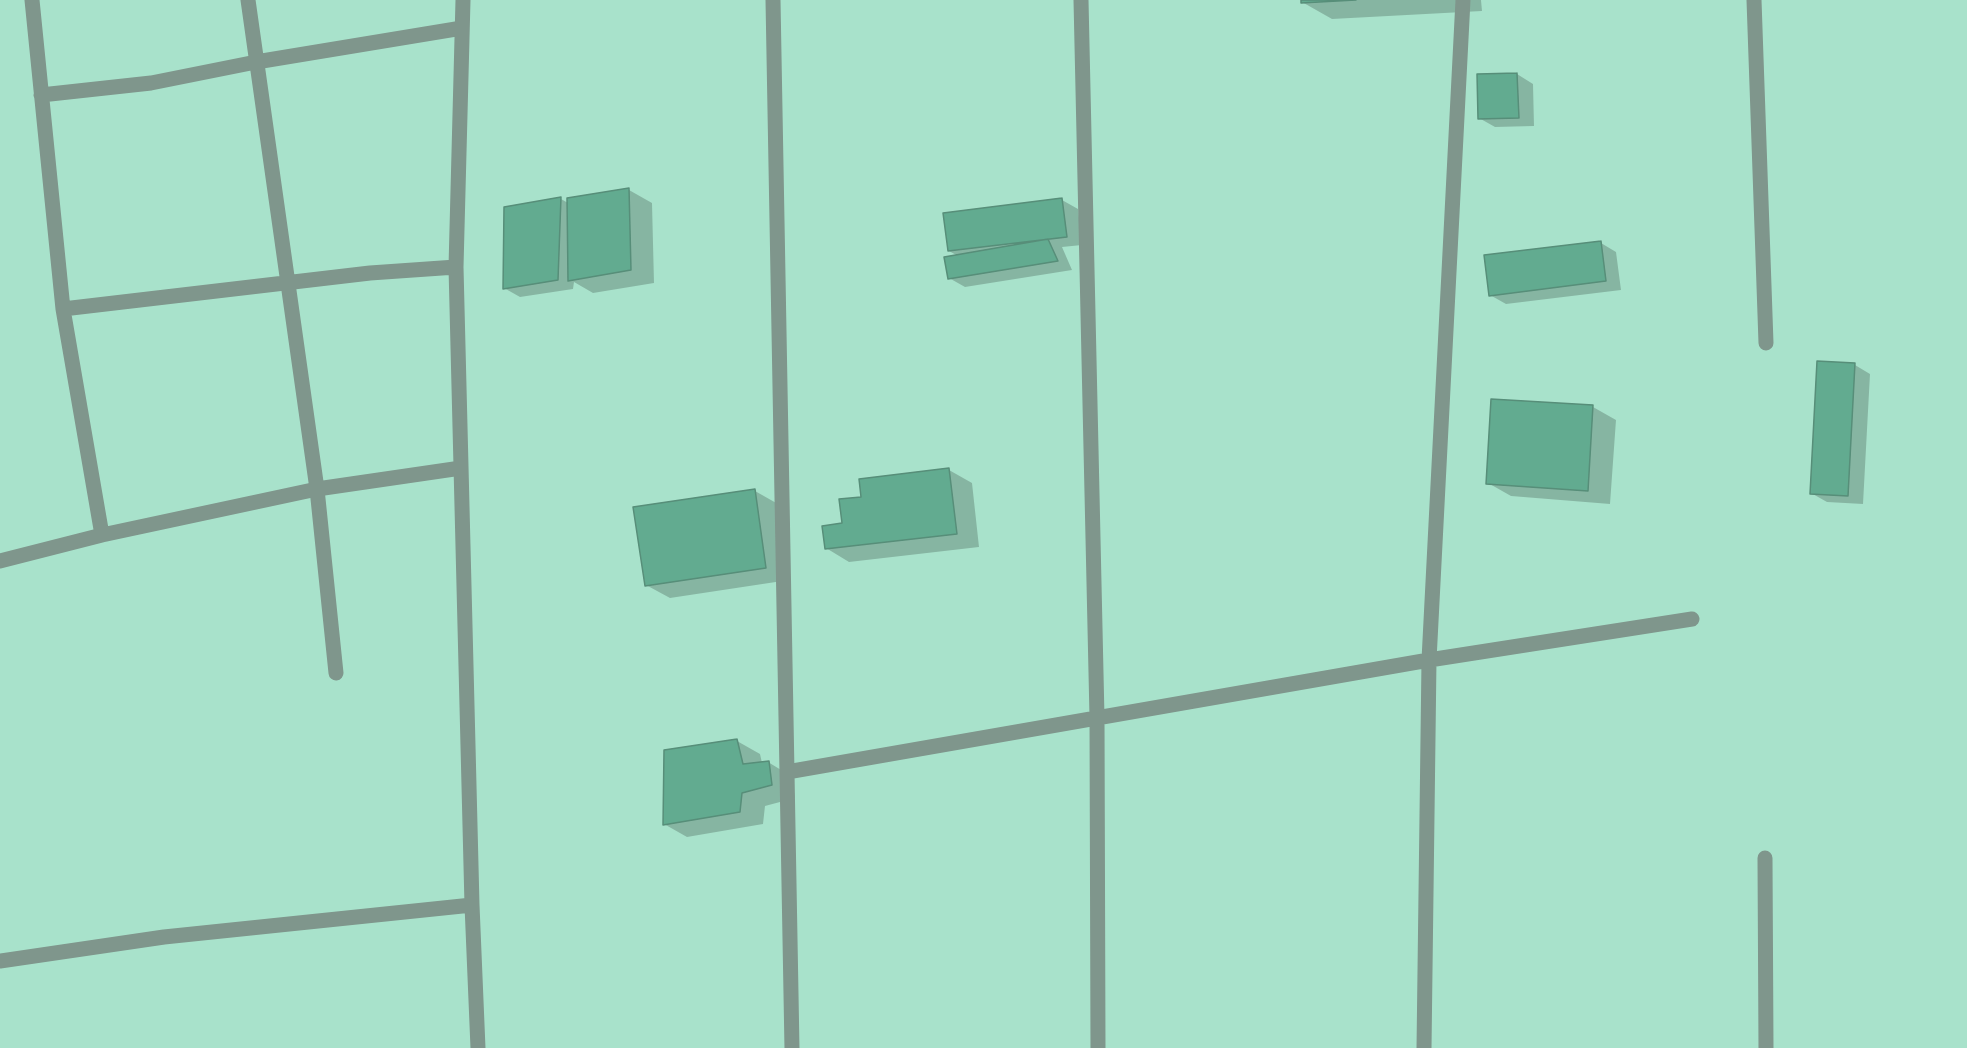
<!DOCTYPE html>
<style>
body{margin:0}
canvas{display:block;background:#a8e2cb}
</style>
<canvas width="1967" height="1048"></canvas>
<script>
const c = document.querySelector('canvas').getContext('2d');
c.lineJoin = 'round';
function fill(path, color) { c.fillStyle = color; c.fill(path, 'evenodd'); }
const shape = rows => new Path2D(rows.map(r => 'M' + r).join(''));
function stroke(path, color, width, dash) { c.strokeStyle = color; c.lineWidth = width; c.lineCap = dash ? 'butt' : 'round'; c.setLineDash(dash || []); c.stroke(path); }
fill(shape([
 [1302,0,1481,0,1482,11,1332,19,1302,2],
 [1517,74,1533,84,1534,126,1495,127,1479,118,1479,75],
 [629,190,652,203,654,283,593,293,574,282,573,289,520,297,504,288,505,208,561,199,568,203],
 [1062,200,1078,209,1082,245,1062,247,1072,270,965,287,949,278,958,256,949,251],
 [1601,243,1616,252,1621,290,1506,304,1490,295],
 [1855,365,1870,374,1863,504,1827,502,1811,493],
 [1593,407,1616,420,1610,504,1511,496,1488,483],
 [949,470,972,483,979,547,849,562,826,548,863,498],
 [755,491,778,504,789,580,670,598,646,585],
 [737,741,760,754,762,763,768,762,791,776,795,798,765,806,763,824,687,837,664,824]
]), '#0003');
const building = shape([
 [1301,0,1356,0,1301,3,1301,0],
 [1517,73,1519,118,1478,119,1477,74,1517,73],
 [629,188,631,270,568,281,567,198,629,188],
 [561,197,558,280,503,289,504,207,561,197],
 [1062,198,1067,237,948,251,943,213,1062,198],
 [1048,239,1058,261,948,279,944,257,1048,239],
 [1601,241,1606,281,1489,296,1484,255,1601,241],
 [1817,361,1855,363,1848,496,1810,494,1817,361],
 [1491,399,1593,405,1588,491,1486,484,1491,399],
 [949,468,957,534,825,549,822,526,842,523,839,499,861,497,859,479,949,468],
 [755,489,766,568,645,586,633,507,755,489],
 [737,739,743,764,769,761,772,785,742,793,740,812,663,825,664,750,737,739]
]);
fill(building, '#62ab90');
stroke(building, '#578e79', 1.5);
stroke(shape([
 [32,0,63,309,102,535],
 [248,0,317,489,336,673],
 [463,0,456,267,472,905,478,1048],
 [773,0,792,1048],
 [1081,0,1097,717,1098,1048],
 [1754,0,1766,343],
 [41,95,151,83,256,62,462,28],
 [63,309,370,273,456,267],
 [0,561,102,535,317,489,461,468],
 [787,772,1429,660,1692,619],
 [1765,858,1766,1048],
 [0,961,164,937,472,905],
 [1424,1048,1429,660,1463,0]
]), '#7f968c', 15);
</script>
